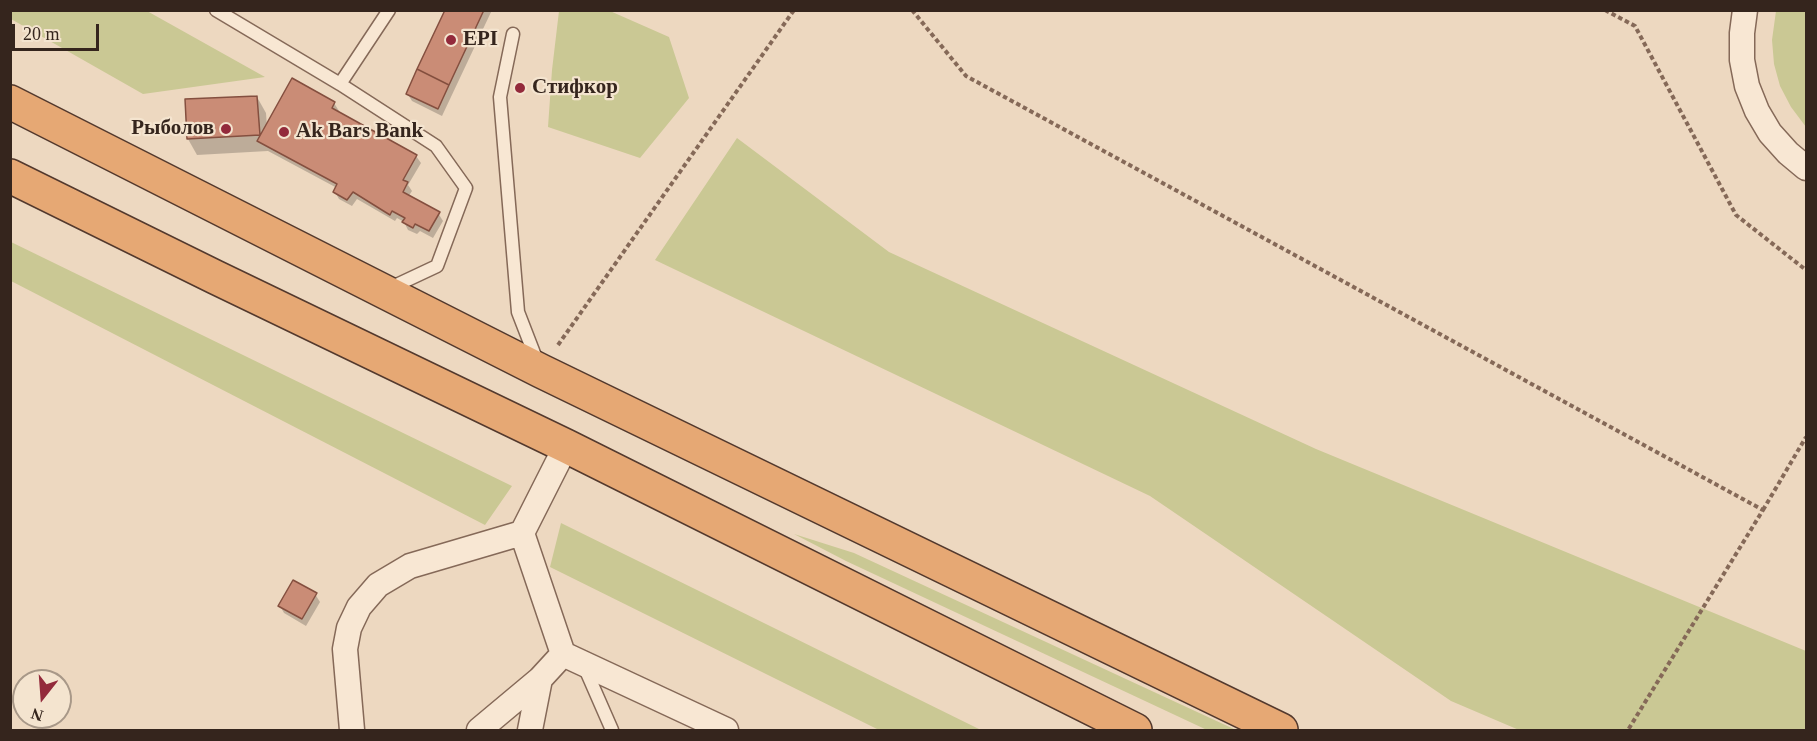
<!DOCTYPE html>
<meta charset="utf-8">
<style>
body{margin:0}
#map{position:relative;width:1817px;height:741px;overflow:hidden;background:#edd8c0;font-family:"Times New Roman",serif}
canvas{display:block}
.frame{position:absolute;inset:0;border:12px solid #35251d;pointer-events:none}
.north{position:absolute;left:12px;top:669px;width:60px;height:60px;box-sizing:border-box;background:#f4e4cf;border:2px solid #a89888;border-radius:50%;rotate:197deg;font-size:16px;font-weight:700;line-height:24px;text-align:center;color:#35251d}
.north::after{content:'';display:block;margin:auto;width:21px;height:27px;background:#932a3b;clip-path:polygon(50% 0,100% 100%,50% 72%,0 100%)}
.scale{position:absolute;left:12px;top:24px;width:87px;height:27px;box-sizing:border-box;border:3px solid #35251d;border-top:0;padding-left:8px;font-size:18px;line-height:21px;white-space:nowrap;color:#35251d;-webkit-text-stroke:4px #f4e4cf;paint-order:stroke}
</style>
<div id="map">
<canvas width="1817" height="741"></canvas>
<div class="frame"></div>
<div class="north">N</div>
<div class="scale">20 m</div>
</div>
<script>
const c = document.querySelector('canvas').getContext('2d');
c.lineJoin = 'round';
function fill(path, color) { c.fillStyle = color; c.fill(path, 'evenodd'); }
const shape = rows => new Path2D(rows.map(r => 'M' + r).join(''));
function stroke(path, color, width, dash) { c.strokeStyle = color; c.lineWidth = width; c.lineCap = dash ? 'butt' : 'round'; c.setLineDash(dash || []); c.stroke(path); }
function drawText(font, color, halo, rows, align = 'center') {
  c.font = font + ' "Times New Roman",serif'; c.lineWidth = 4.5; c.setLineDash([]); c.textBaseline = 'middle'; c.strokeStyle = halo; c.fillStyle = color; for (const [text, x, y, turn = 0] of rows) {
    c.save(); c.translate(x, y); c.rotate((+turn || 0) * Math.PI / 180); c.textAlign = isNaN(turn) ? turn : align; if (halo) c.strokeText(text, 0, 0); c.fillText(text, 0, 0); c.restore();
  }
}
fill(shape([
 [11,10,147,11,265,77,143,94,11,19],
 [559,11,610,11,669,37,689,98,640,158,548,127,552,70],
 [1776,11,1806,11,1806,127,1791,107,1780,86,1774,64,1772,40],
 [737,138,889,252,1316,449,1806,651,1806,730,1519,730,1451,701,1150,496,655,260],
 [10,242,11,242,512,486,485,525,11,281],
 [561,523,981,730,879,730,550,567],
 [794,534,854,553,1236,730,1207,730,846,561]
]), '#cac894');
fill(shape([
 [447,10,492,10,442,116,412,101,407,93],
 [257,97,266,113,267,127,334,103,339,111,338,112,416,156,421,163,408,185,412,191,408,197,438,213,443,221,433,238,420,231,417,234,408,230,404,222,397,218,395,221,357,199,352,206,339,199,335,192,337,188,268,151,197,155,188,139],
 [315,594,320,602,306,626,284,613,280,606]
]), '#0003');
const building = shape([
 [445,10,484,10,449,85,417,69,445,10],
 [417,69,449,85,438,109,406,94,417,69],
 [292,78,335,102,332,108,417,155,403,180,408,182,403,192,440,212,429,231,415,224,413,228,402,222,405,218,392,211,390,215,353,192,347,200,333,192,337,184,257,141,292,78],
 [257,96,260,135,187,139,185,99,257,96],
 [293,580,317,593,302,619,278,606,293,580]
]);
fill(building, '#ca8c76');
stroke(building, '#844f3f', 1.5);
const service = shape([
 [216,10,340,84],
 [513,34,500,97,518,312,537,361],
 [388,289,437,266,466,188,436,146,340,84,389,10],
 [584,666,612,730]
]);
const minor = shape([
 [1745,10,1742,33,1742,60,1747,86,1757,111,1770,133,1788,153,1806,168],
 [522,533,563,654,726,730],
 [352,730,345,649,349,628,359,607,378,585,410,566,522,533,566,446],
 [479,730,540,679],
 [530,730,540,679,563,654]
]);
const trunk = shape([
 [10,102,541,371,1281,730],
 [10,176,215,277,566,446,1135,730]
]);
stroke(service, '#856958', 15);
stroke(minor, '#856958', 27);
stroke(trunk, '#53392d', 36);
stroke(shape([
 [912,10,966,76,1763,510,1628,730],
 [1605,10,1635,26,1736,215,1806,270],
 [558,345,794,10],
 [1763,510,1806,437]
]), '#856958', 4, [4.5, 3]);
stroke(service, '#f8e7d3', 12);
stroke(minor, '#f8e7d3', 24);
stroke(trunk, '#e6a874', 33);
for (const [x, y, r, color] of [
 [451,40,6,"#932a3b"],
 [520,88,6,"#932a3b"],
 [226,129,6,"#932a3b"],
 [284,132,6,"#932a3b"]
]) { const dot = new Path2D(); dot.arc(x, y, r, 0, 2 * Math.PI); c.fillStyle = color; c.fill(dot); stroke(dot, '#f4e4cf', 2); }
drawText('bold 21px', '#35251d', '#f4e4cf', [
 ["EPI",463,40],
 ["Стифкор",532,88],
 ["Рыболов",214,129,"right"],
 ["Ak Bars Bank",296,132]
], 'left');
</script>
